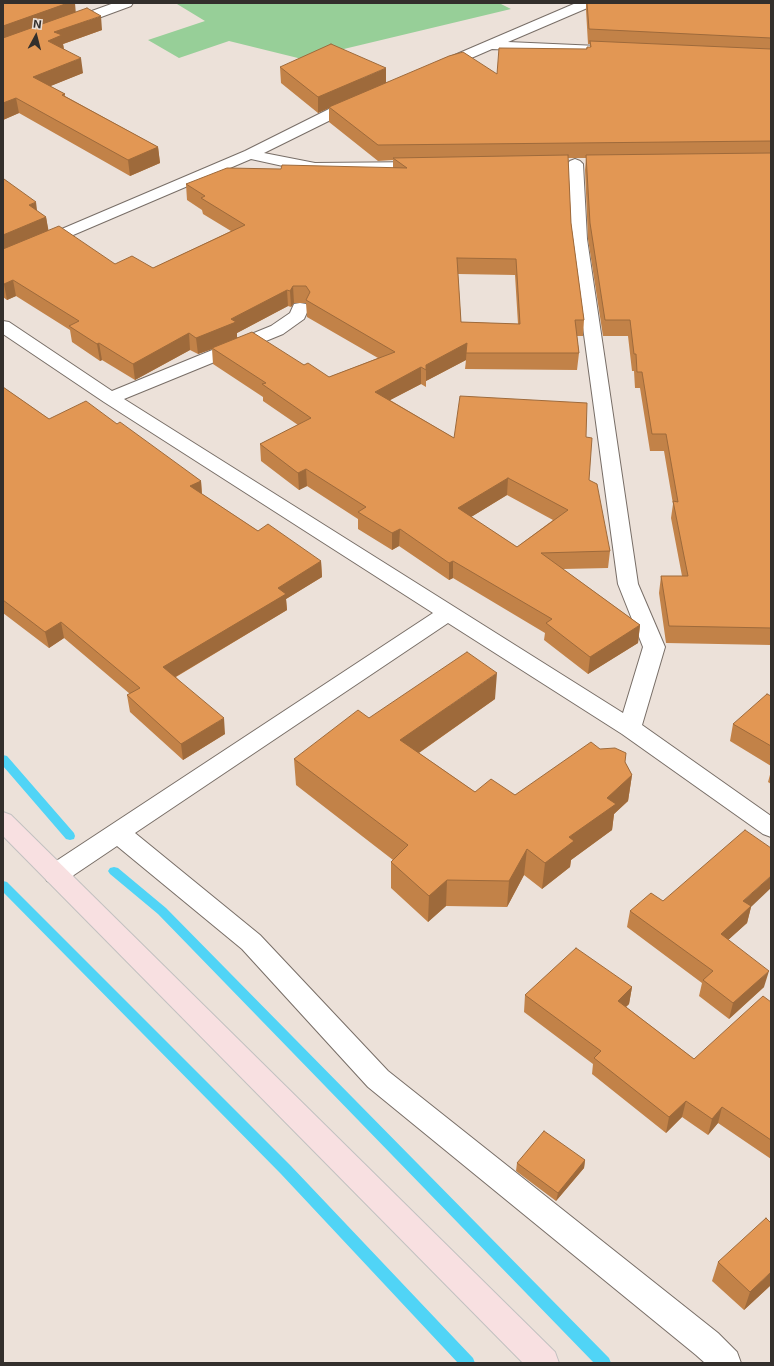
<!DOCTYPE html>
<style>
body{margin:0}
#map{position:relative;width:774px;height:1366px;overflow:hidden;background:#ece1d9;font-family:Inter,sans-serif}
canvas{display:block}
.frame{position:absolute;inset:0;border:4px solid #332f2c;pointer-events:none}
.north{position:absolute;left:16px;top:16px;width:40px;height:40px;-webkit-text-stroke:3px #ece1d9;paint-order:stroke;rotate:7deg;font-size:11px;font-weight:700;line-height:16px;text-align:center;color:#332f2c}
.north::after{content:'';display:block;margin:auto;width:14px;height:18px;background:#332f2c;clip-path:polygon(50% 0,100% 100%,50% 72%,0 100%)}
</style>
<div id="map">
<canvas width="774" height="1366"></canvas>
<div class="frame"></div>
<div class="north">N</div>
</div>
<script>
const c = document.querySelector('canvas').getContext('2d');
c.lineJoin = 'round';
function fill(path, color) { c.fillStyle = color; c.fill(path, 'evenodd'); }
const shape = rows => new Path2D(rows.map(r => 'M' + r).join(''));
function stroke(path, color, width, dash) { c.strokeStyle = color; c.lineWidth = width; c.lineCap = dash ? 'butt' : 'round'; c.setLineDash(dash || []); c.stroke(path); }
fill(shape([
 [181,3,499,3,511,9,302,59,229,41,179,58,148,40,205,21,177,4]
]), '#97cf98');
fill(shape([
 [3,755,7,756,74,833,75,836,74,839,70,840,66,839,3,766,3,755],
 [114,867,118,868,166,908,609,1358,611,1363,594,1363,158,914,110,874,108,871,110,868,114,867],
 [3,881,7,882,291,1166,473,1358,475,1363,458,1363,281,1174,3,892,3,881]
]), '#50d4f6');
const minor = shape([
 [114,3,133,3,131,6,74,27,64,27,62,24,64,21,114,3],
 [576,3,594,3,592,6,508,42,598,46,603,47,605,50,603,53,598,54,492,49,446,69,441,70,436,69,434,66,436,63,576,3],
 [356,98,361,99,363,102,361,105,264,153,315,163,424,162,429,164,432,167,429,170,424,172,315,173,251,159,3,265,3,254,245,151,329,109,356,98],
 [575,159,580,161,583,164,587,239,638,584,665,647,642,725,771,816,771,837,763,834,622,734,448,623,135,833,260,935,388,1071,718,1333,737,1352,741,1363,705,1363,696,1355,368,1087,242,949,117,846,65,881,56,884,47,881,44,874,47,867,433,613,104,402,3,334,3,321,9,322,112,391,271,326,290,313,294,304,300,303,306,304,309,308,304,319,283,334,124,399,623,713,643,647,618,584,571,239,567,164,570,161,575,159]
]);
const major = shape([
 [3,812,11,815,555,1352,559,1363,523,1363,3,836,3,812]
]);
stroke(minor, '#786e67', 2);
stroke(major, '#c2c1c0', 2);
fill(minor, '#fff');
fill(major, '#f8e0e1');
fill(shape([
 [3,3,76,12,102,30,63,44,64,49,83,73,50,86,65,94,65,96,158,147,160,163,130,176,19,113,3,120],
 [586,3,771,3,771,645,666,643,659,593,661,576,682,576,671,518,673,504,664,451,650,451,640,388,635,388,634,371,632,371,628,336,603,336,588,239,585,170,586,158,568,158,571,223,584,320,583,336,577,336,579,353,577,370,465,369,466,360,426,381,426,387,421,384,390,400,454,438,586,437,589,480,610,551,608,568,563,569,640,625,638,643,588,674,544,640,545,633,453,578,449,580,399,546,392,550,358,529,358,519,307,486,299,490,261,461,260,444,298,425,263,401,263,397,213,364,212,349,198,354,190,350,135,380,102,360,100,361,72,342,70,330,16,296,7,300,3,297,3,179,37,211,46,217,48,230,115,264,153,268,231,231,203,214,202,210,187,200,186,184,281,169,393,168,393,160,378,161,329,122,329,108,318,113,281,83,280,67,386,82,497,74,586,49,587,47,590,47,590,44,588,44,586,10],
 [458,274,515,275,518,324,461,322],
 [294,303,306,303,307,317,378,358,329,377,304,365,237,337,237,333,288,306,291,307],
 [507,495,553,520,517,547,471,517],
 [3,387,49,419,117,424,201,481,202,494,258,531,321,561,322,577,286,599,287,610,176,677,225,734,183,760,130,712,127,695,130,694,64,638,49,648,3,613],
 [771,696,771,766,730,741,733,724],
 [495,699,419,753,475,792,515,795,600,749,625,762,632,775,628,801,614,814,612,830,571,860,570,867,542,889,524,875,507,907,446,906,428,922,391,888,391,862,393,860,296,785,294,759,369,718],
 [771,771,771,784,768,782],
 [663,901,751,907,747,923,728,940,764,987,729,1019,699,996,702,983,627,927,630,911],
 [632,987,629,1004,626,1007,694,1059,771,1002,771,1159,718,1123,708,1135,682,1117,666,1133,592,1074,593,1064,524,1012,525,995],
 [585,1160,584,1168,556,1201,516,1171,517,1163],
 [718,1262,771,1285,744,1310,712,1281]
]), '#c28248');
fill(shape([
 [62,3,75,3,76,15,3,41,3,26],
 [101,16,102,30,63,44,64,50,48,41,54,32],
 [81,58,83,73,36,92,33,77],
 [386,68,386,83,329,107,329,108,318,113,318,97],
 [16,98,19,113,3,120,3,103],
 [158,147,160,163,130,176,128,160],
 [36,202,38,218,29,205],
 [46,217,49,233,3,252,3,235],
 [13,280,16,296,7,300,4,284],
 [293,286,294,303,291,307,290,291],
 [287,290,288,306,237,333,237,338,212,348,212,349,198,354,196,338,231,319],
 [189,333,190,350,135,380,133,364],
 [99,343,102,360,100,361,97,344],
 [467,343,466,360,426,381,426,387,426,365],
 [421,367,421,384,375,408,375,392],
 [306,469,307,486,299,490,298,473],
 [508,478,507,495,458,525,458,508],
 [201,481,202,497,190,486],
 [400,529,399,546,392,550,392,533],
 [321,561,322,577,286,599,287,610,165,683,163,667,278,588],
 [453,561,453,578,449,580,449,563],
 [61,622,64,638,49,648,45,632],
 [640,625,638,643,588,674,590,657],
 [497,673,495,699,400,766,400,740],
 [224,718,225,734,183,760,181,744],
 [632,775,628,801,614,814,612,830,571,860,570,867,542,889,545,863,607,798],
 [527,849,524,875,507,907,509,881],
 [771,876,771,888,751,907,747,923,717,950,721,934,743,901],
 [447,880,446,906,428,922,429,896],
 [769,971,764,987,729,1019,733,1003],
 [632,987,629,1004,615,1017,618,1001],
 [686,1101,682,1117,666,1133,669,1117],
 [722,1107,718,1123,708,1135,712,1119],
 [585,1160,584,1168,556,1201,558,1193],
 [771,1272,771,1285,744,1310,750,1292]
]), '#9e6a3b');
const building = shape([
 [3,3,68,3,3,26,3,3],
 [587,3,771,3,771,38,589,29,587,3],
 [87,8,101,16,54,32,62,35,48,41,81,58,33,77,65,94,62,95,158,147,128,160,16,98,3,103,3,38,87,8],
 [590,41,771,49,771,141,378,145,329,107,449,56,463,52,497,74,499,48,587,49,587,47,591,47,590,41],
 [331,44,386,68,318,97,280,67,331,44],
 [771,153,771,628,669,626,661,576,688,576,673,501,678,502,666,434,652,434,642,372,637,372,636,354,634,354,630,320,605,320,590,223,586,155,771,153],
 [568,155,571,223,584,320,575,320,579,353,466,353,467,343,426,365,426,370,421,367,375,392,454,438,460,396,587,403,586,437,592,438,589,480,597,484,610,551,541,553,640,625,590,657,546,623,552,619,453,561,449,563,400,529,392,533,358,512,366,507,306,469,298,473,260,444,311,418,262,384,266,383,212,348,252,332,304,365,308,363,329,377,395,352,306,300,310,292,306,286,293,286,290,291,287,290,231,319,236,322,196,338,189,333,133,364,99,343,97,344,69,326,79,321,13,280,4,284,3,283,3,249,59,226,115,264,132,256,153,268,245,225,201,198,205,196,186,184,227,168,281,169,282,165,407,168,393,158,568,155],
 [457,258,516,259,520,324,461,322,457,258],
 [508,478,568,510,517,547,458,508,508,478],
 [3,179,4,179,36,202,29,205,46,217,3,235,3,179],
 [3,387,49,419,86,401,117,424,120,422,201,481,190,486,258,531,268,524,321,561,278,588,286,594,163,667,224,718,181,744,127,695,140,688,61,622,45,632,3,600,3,387],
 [467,652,497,673,400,740,475,792,491,779,515,795,591,742,600,749,615,748,626,753,625,762,632,775,607,798,616,804,569,837,574,841,545,863,527,849,509,881,447,880,429,896,391,862,408,845,294,759,358,710,369,718,467,652],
 [767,694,771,696,771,746,733,724,767,694],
 [745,830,771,848,771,876,743,901,751,906,721,934,769,971,733,1003,703,980,713,971,630,911,651,893,663,901,745,830],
 [576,948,632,987,618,1001,694,1059,763,996,771,1002,771,1140,722,1107,712,1119,686,1101,669,1117,594,1058,601,1051,525,995,576,948],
 [544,1131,585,1160,558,1193,517,1163,544,1131],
 [766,1218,771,1223,771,1272,750,1292,718,1262,766,1218]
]);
fill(building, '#e29754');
stroke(building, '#9e6a3b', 1);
</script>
